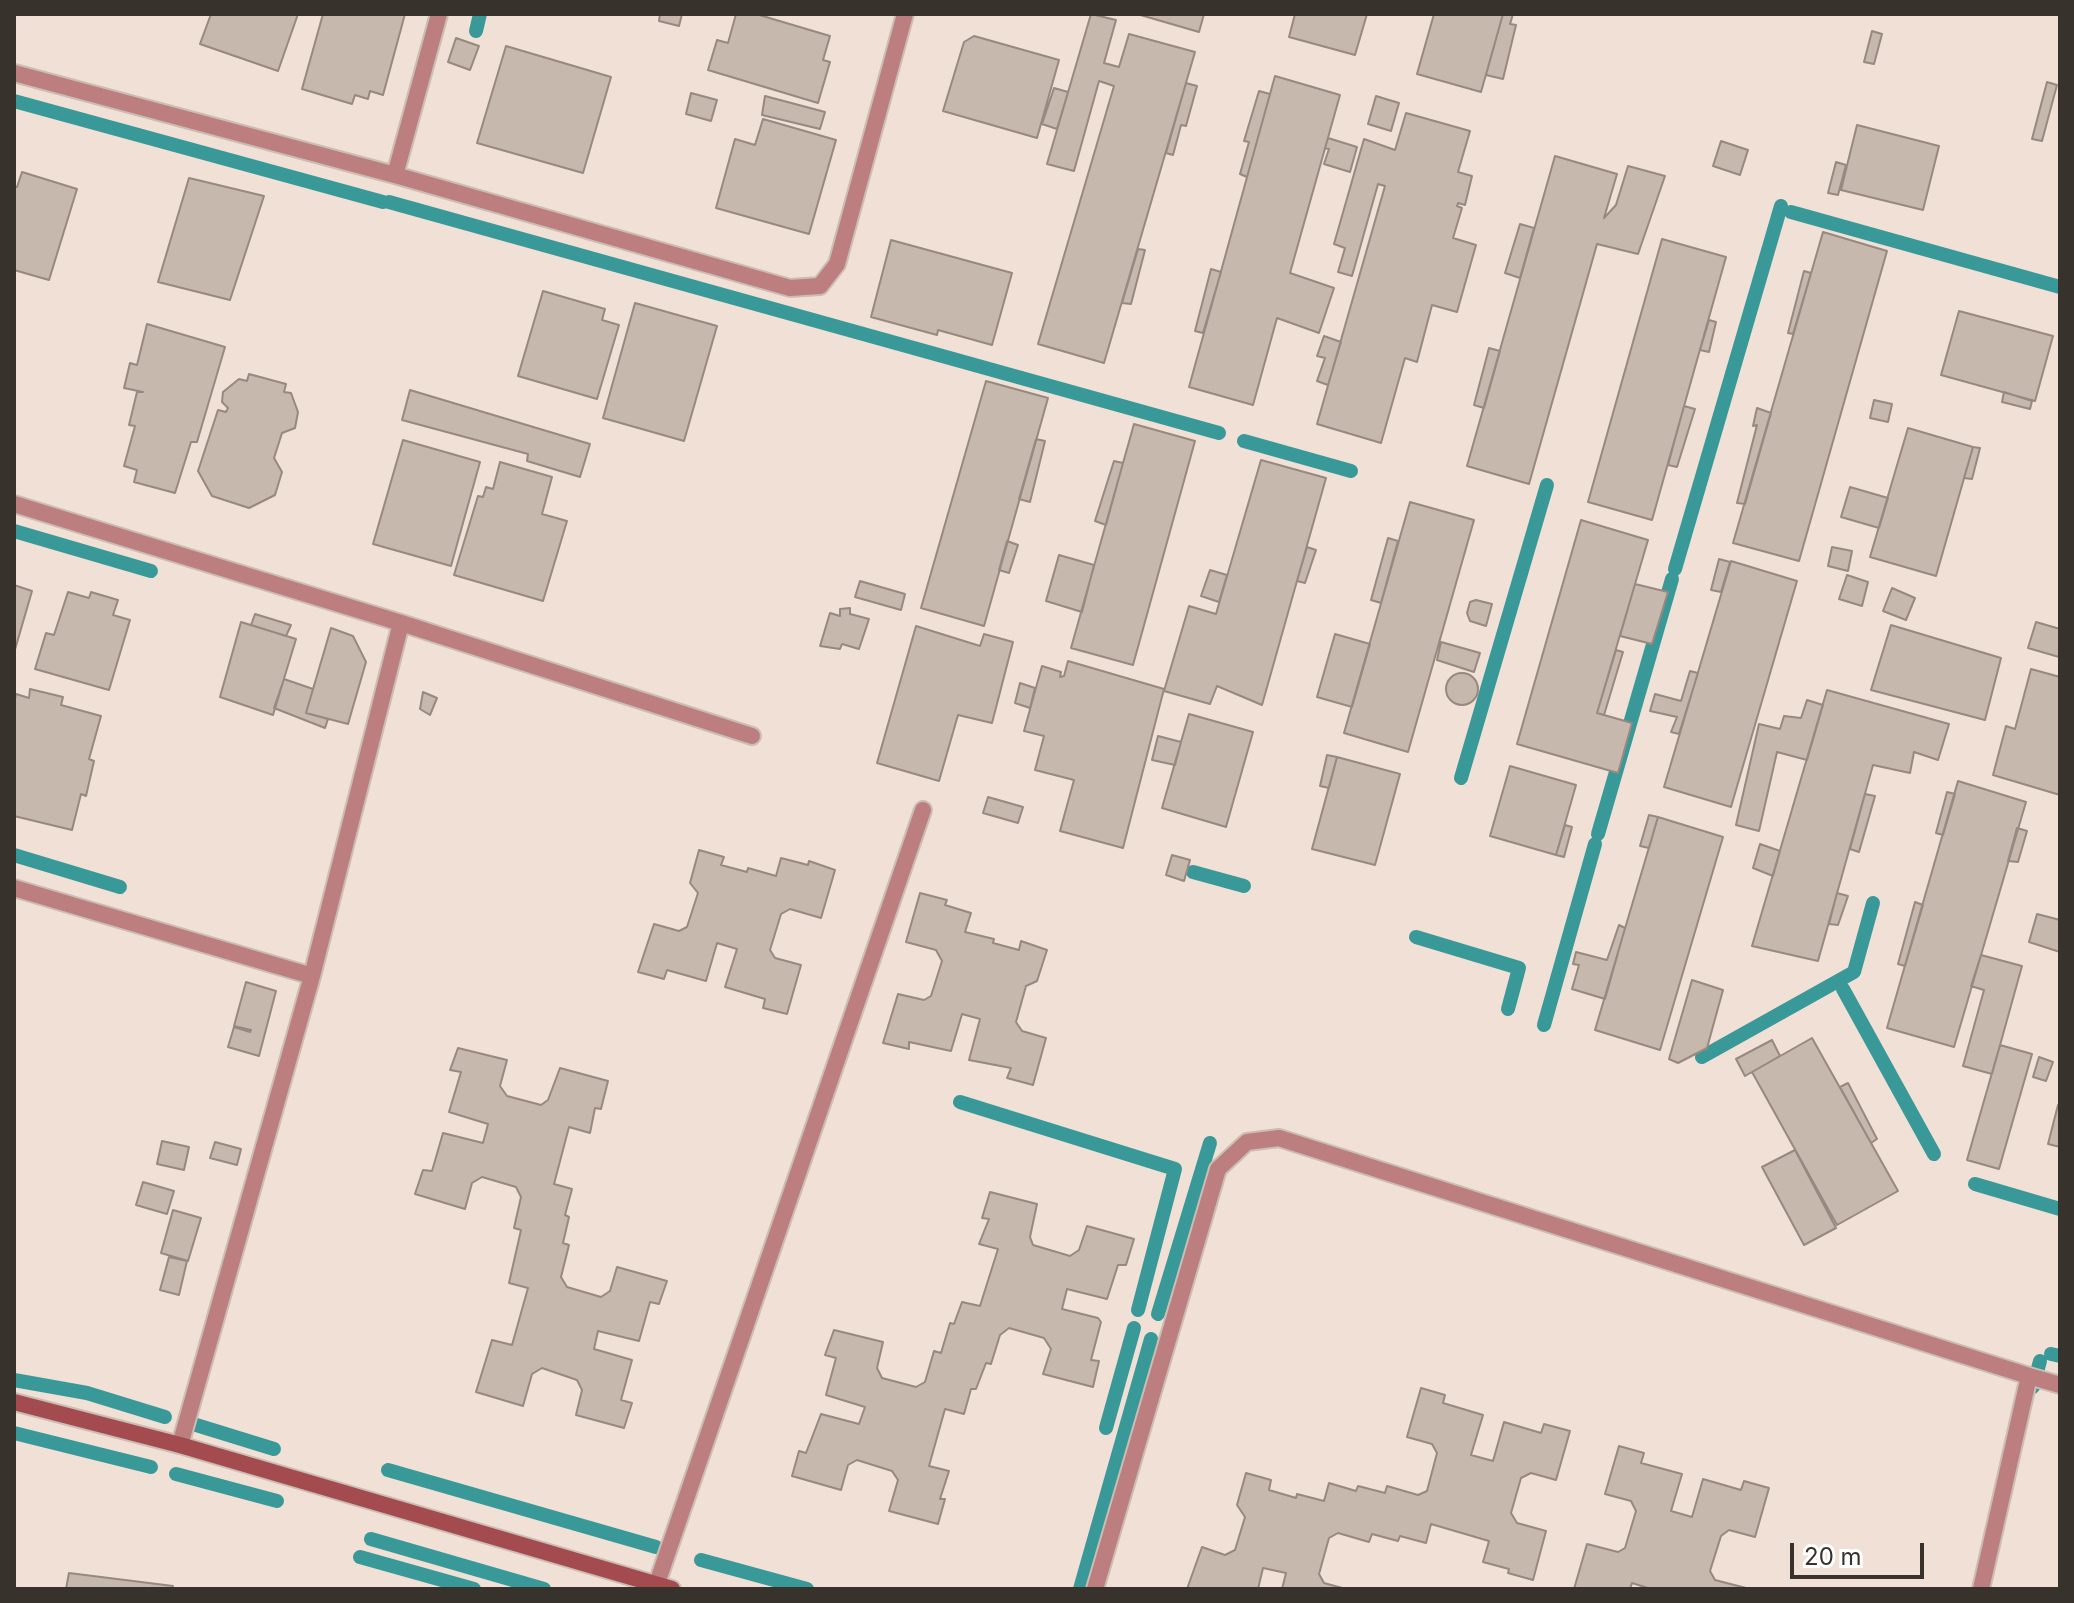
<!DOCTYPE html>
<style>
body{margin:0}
#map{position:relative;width:2074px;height:1603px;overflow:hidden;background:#f0e0d5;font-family:Inter,sans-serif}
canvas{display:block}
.frame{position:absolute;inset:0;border:16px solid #38322d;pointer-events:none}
.scale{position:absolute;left:1790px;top:1543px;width:134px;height:36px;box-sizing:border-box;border:4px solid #38322d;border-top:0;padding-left:10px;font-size:24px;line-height:28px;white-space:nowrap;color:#38322d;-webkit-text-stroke:6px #fff;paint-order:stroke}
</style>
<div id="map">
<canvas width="2074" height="1603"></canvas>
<div class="frame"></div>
<div class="scale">20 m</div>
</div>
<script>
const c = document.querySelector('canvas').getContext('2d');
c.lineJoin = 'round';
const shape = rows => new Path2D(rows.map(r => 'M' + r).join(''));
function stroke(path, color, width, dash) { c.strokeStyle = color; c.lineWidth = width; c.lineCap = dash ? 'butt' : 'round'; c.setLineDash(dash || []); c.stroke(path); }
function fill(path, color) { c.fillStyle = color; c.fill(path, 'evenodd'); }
stroke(shape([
 [476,31,480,14],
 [14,101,383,202],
 [389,202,1219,433],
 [1791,212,2060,287],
 [1244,441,1351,471],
 [14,531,151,571],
 [1675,569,1781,206],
 [1461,778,1547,485],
 [1598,834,1672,579],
 [14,855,120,887],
 [1193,872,1244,886],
 [1416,937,1519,968,1508,1009],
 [1843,989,1934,1154],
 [1544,1025,1595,844],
 [1702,1057,1854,972,1873,903],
 [960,1102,1175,1169,1138,1310],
 [1975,1184,2060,1209],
 [1158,1314,1210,1143],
 [2051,1354,2060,1356],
 [14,1380,87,1393,165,1417],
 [2033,1387,2040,1361],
 [193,1424,274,1449],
 [1106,1428,1134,1328],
 [14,1433,151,1467],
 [388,1470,656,1547],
 [176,1474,277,1501],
 [371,1539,544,1589],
 [360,1557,474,1589],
 [701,1560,807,1589],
 [1080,1589,1151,1339]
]), '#399999', 14);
const building = shape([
 [211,14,298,14,278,71,200,44,211,14],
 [323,14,405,14,383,95,370,91,368,99,355,95,352,104,302,89,323,14],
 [660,14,682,14,679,26,659,21,660,14],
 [736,14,756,14,830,36,823,60,830,62,818,103,708,70,717,40,728,43,736,14],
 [1091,14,1116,20,1104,63,1119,67,1129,34,1195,52,1104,363,1038,344,1114,86,1099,81,1074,171,1047,164,1091,14],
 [1137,14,1204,14,1199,32,1137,14],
 [1295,14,1367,14,1355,55,1289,37,1295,14],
 [1434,14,1503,14,1481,92,1417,74,1434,14],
 [1503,14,1513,14,1510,24,1516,25,1503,79,1486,75,1503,14],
 [1872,31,1882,34,1874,64,1864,62,1872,31],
 [974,36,1059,60,1037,138,943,111,964,42,974,36],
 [456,38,479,46,470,70,448,62,456,38],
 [506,46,611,77,583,173,477,143,506,46],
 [1275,76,1340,95,1290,273,1334,288,1319,333,1277,318,1253,405,1189,387,1275,76],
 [2047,82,2057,85,2042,141,2032,139,2047,82],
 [1186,83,1197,86,1186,126,1181,125,1173,155,1166,153,1186,83],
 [1054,88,1068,92,1057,129,1042,124,1054,88],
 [1259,91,1270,94,1247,177,1240,174,1249,142,1244,141,1259,91],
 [691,93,717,100,711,121,686,114,691,93],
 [765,96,825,112,820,129,762,115,765,96],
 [1376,96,1399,103,1391,131,1368,124,1376,96],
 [1406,113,1470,131,1458,172,1472,176,1465,205,1458,203,1457,206,1462,208,1453,238,1476,245,1457,312,1432,305,1417,362,1405,358,1381,443,1317,424,1385,186,1378,184,1352,276,1338,272,1345,248,1334,244,1364,139,1395,150,1406,113],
 [763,119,836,140,809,234,716,208,735,139,755,145,763,119],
 [1857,125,1939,146,1923,210,1841,190,1857,125],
 [1328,138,1357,147,1350,172,1324,164,1329,149,1325,148,1328,138],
 [1721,141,1748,150,1740,175,1713,166,1721,141],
 [1555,156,1617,174,1604,218,1616,205,1628,166,1665,176,1638,254,1597,244,1529,484,1467,466,1555,156],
 [1836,162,1846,165,1838,195,1828,193,1836,162],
 [22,172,77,189,49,280,14,270,14,186,17,187,22,172],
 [189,178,264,196,230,300,158,282,189,178],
 [1520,224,1534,228,1520,278,1505,273,1520,224],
 [1823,232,1887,251,1799,561,1733,543,1823,232],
 [1662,239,1726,257,1652,520,1588,502,1662,239],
 [891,240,1012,273,992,345,938,330,937,335,871,317,891,240],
 [1138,249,1145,250,1131,304,1122,303,1138,249],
 [1211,269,1221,272,1203,333,1195,331,1211,269],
 [1804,271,1811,273,1793,334,1788,333,1804,271],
 [543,291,605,309,602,320,619,325,597,399,518,376,543,291],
 [635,303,717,326,684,441,603,418,635,303],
 [1959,311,2053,336,2035,401,1941,375,1959,311],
 [1709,320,1716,322,1709,352,1700,350,1709,320],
 [147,324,225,347,197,442,191,442,175,493,134,482,137,470,124,466,135,426,129,425,137,392,143,392,124,388,130,363,137,365,147,324],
 [1324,336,1341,342,1328,385,1317,381,1325,358,1317,356,1324,336],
 [1489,348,1500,351,1484,408,1474,405,1489,348],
 [249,374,286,384,284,392,291,393,298,412,295,428,282,433,274,458,282,472,275,495,249,508,212,496,198,471,218,410,226,412,228,408,222,402,223,392,239,379,247,381,249,374],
 [986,381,1048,398,984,626,921,608,986,381],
 [410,390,590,444,580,477,527,461,528,454,402,420,410,390],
 [2004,392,2032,401,2030,409,2002,402,2004,392],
 [1874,400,1892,404,1888,422,1870,418,1874,400],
 [1684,406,1695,409,1677,467,1668,465,1684,406],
 [1757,408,1771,413,1745,504,1737,503,1757,425,1753,426,1757,408],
 [1134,424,1195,441,1133,665,1071,648,1134,424],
 [1908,428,1973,447,1936,576,1870,557,1908,428],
 [1036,439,1045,441,1030,502,1019,499,1036,439],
 [403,440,480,462,451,566,373,544,403,440],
 [1973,447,1980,448,1972,479,1964,478,1973,447],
 [1261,460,1326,478,1262,705,1217,686,1210,704,1164,691,1189,606,1216,614,1261,460],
 [1114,461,1123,463,1106,525,1095,521,1114,461],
 [500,462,552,477,542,514,567,521,543,601,454,575,478,496,483,497,486,487,493,489,500,462],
 [1850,487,1888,498,1879,528,1841,517,1850,487],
 [1410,502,1474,520,1408,752,1344,733,1410,502],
 [1581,520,1648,540,1597,713,1632,723,1618,773,1517,744,1581,520],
 [1388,538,1398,541,1381,603,1371,600,1388,538],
 [1007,541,1018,545,1009,573,999,570,1007,541],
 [1307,547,1316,550,1305,583,1297,581,1307,547],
 [1832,547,1852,551,1848,571,1828,566,1832,547],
 [1059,555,1094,565,1082,612,1046,601,1059,555],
 [1719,559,1730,562,1721,592,1711,590,1719,559],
 [1731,561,1797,581,1731,807,1664,787,1731,561],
 [1210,570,1227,575,1219,602,1201,596,1210,570],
 [1847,575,1868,582,1862,606,1839,599,1847,575],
 [860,581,905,594,901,610,855,597,860,581],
 [1635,584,1668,592,1652,644,1620,636,1635,584],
 [14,585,32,591,14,653,14,585],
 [1892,588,1915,598,1906,620,1883,611,1892,588],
 [68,592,89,598,91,592,118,600,113,615,130,620,109,690,35,669,46,633,54,635,68,592],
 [1476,600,1492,604,1486,626,1470,621,1467,613,1470,602,1476,600],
 [850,608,850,614,869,619,859,649,842,644,840,649,820,646,830,613,840,616,840,609,850,608],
 [255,614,291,625,286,636,251,625,255,614],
 [241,622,296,639,273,715,220,697,241,622],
 [2036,622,2060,629,2059,657,2028,648,2036,622],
 [1891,625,2001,658,1985,720,1871,690,1891,625],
 [916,626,980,646,984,634,1013,642,992,723,958,715,939,781,877,763,916,626],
 [331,628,353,636,366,662,348,724,306,713,331,628],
 [1335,634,1370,644,1352,707,1317,697,1335,634],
 [1441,642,1480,653,1474,672,1437,660,1441,642],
 [1616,650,1623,652,1604,715,1597,713,1616,650],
 [1068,661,1164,689,1123,848,1060,831,1074,780,1035,770,1044,736,1024,731,1042,666,1061,672,1060,677,1064,676,1068,661],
 [2031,669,2060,677,2060,795,1993,775,2006,726,2015,729,2031,669],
 [1690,671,1698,673,1679,734,1671,732,1677,717,1650,711,1655,694,1681,701,1690,671],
 '1446 689a16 16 0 1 1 32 0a16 16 0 1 1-32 0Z',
 [284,679,313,689,306,713,328,719,325,728,274,708,284,679],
 [1020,683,1035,688,1030,708,1015,703,1020,683],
 [30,689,63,697,61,705,101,716,89,759,94,761,86,796,81,794,72,830,14,816,14,703,16,694,29,698,30,689],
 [1827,690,1949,724,1938,760,1914,752,1910,773,1873,765,1818,961,1752,946,1827,690],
 [423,692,437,698,430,715,420,709,423,692],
 [1807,700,1823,705,1807,760,1777,752,1759,831,1736,825,1759,724,1780,729,1784,716,1801,718,1807,700],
 [1189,714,1253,732,1226,827,1162,808,1189,714],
 [1158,736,1181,742,1175,765,1152,760,1158,736],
 [1327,755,1337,757,1329,788,1320,786,1327,755],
 [1337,757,1400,774,1375,865,1312,849,1337,757],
 [1510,766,1576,785,1556,855,1490,836,1510,766],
 [1958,781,2026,802,1954,1047,1887,1028,1958,781],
 [1947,792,1955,794,1943,835,1936,833,1947,792],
 [1865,794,1875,796,1859,852,1850,849,1865,794],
 [988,797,1023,807,1018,823,983,813,988,797],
 [1649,815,1658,817,1649,848,1640,846,1649,815],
 [1658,817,1723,837,1660,1050,1595,1030,1658,817],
 [1565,825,1572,827,1564,857,1556,855,1565,825],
 [2017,828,2027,831,2018,862,2008,861,2017,828],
 [1760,844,1780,851,1773,876,1753,868,1760,844],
 [699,850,724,857,721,865,747,872,748,868,776,876,781,858,808,865,809,861,835,870,821,918,790,909,781,914,770,950,775,958,801,965,787,1014,763,1008,765,999,725,987,737,949,717,943,706,981,667,970,664,979,638,972,654,924,679,931,687,927,698,893,690,883,699,850],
 [1172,855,1190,860,1184,881,1166,875,1172,855],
 [920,893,947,900,945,905,971,913,965,932,994,939,993,943,1019,950,1021,941,1047,950,1037,981,1026,986,1016,1022,1022,1031,1046,1038,1033,1085,1007,1078,1011,1068,969,1060,980,1019,962,1014,951,1051,909,1042,909,1049,883,1043,898,994,924,1000,931,996,942,961,936,950,906,942,920,893],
 [1837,893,1848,896,1838,925,1829,924,1837,893],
 [1915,902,1923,905,1905,966,1898,964,1915,902],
 [2037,914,2060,920,2060,952,2029,942,2037,914],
 [1619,925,1625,928,1605,999,1572,989,1579,965,1573,964,1576,952,1607,960,1619,925],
 [1981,955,2022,966,1992,1074,1963,1066,1984,990,1971,986,1981,955],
 [1692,980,1723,990,1707,1048,1678,1063,1669,1059,1692,980],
 [246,982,276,991,259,1056,228,1047,234,1027,250,1032,251,1030,234,1026,246,982],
 [1812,1038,1898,1191,1837,1225,1752,1072,1812,1038],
 [1772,1040,1780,1056,1745,1076,1736,1059,1772,1040],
 [2000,1045,2032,1054,1999,1169,1967,1160,2000,1045],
 [458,1048,507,1060,500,1086,507,1096,541,1105,548,1100,560,1068,608,1081,601,1109,595,1108,590,1133,569,1127,554,1184,572,1189,565,1215,569,1217,563,1243,569,1245,561,1277,567,1287,601,1297,610,1291,617,1267,667,1281,659,1304,650,1302,639,1341,598,1331,594,1349,632,1360,621,1400,632,1403,624,1428,576,1415,582,1390,577,1380,542,1368,532,1374,523,1406,476,1392,492,1340,512,1345,528,1288,509,1283,521,1230,514,1228,521,1197,516,1187,482,1177,472,1183,465,1209,415,1194,423,1170,432,1171,443,1133,483,1143,488,1124,449,1112,461,1072,450,1070,458,1048],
 [2039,1057,2053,1062,2046,1081,2033,1077,2039,1057],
 [1848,1083,1877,1139,1871,1143,1840,1087,1848,1083],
 [2058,1105,2060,1106,2060,1147,2048,1144,2058,1105],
 [162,1141,189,1147,184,1170,157,1164,162,1141],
 [215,1142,241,1149,237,1165,210,1158,215,1142],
 [1795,1150,1836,1228,1804,1245,1762,1167,1795,1150],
 [143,1182,174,1191,167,1214,136,1205,143,1182],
 [990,1192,1037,1204,1030,1237,1033,1245,1070,1256,1079,1250,1087,1226,1134,1239,1126,1265,1118,1265,1107,1299,1067,1289,1062,1309,1098,1318,1101,1322,1091,1360,1099,1361,1093,1387,1043,1374,1051,1349,1044,1338,1009,1328,1000,1335,991,1364,986,1363,976,1389,971,1389,964,1414,945,1409,929,1466,949,1471,940,1499,945,1499,938,1524,889,1511,898,1480,892,1471,857,1460,848,1465,841,1490,792,1476,799,1451,806,1453,821,1414,859,1424,865,1407,826,1395,836,1358,825,1355,834,1330,883,1342,877,1368,882,1378,916,1387,925,1382,934,1351,941,1353,950,1323,954,1324,962,1302,980,1306,998,1249,979,1244,989,1219,982,1218,990,1192],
 [173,1210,201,1218,188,1261,161,1253,173,1210],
 [169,1257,187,1261,179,1295,160,1290,169,1257],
 [1421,1388,1445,1395,1443,1403,1483,1415,1471,1455,1493,1461,1504,1422,1541,1433,1544,1424,1570,1431,1556,1480,1531,1473,1521,1478,1511,1513,1517,1523,1546,1531,1533,1580,1508,1573,1509,1569,1483,1562,1489,1541,1431,1524,1426,1543,1400,1536,1398,1541,1372,1534,1369,1542,1338,1533,1329,1538,1319,1574,1324,1583,1346,1589,1282,1589,1286,1573,1263,1568,1258,1589,1187,1589,1202,1547,1225,1555,1235,1550,1245,1517,1237,1505,1246,1473,1271,1480,1269,1490,1296,1498,1297,1494,1324,1501,1329,1483,1356,1491,1358,1486,1385,1493,1387,1486,1418,1495,1427,1491,1437,1453,1432,1444,1407,1437,1421,1388],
 [1619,1446,1644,1453,1641,1463,1682,1474,1671,1511,1692,1517,1703,1479,1741,1490,1744,1481,1769,1488,1755,1537,1729,1530,1721,1536,1710,1571,1715,1580,1750,1589,1651,1589,1632,1583,1630,1589,1574,1589,1587,1544,1618,1552,1625,1548,1636,1511,1631,1501,1605,1494,1619,1446],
 [69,1573,173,1586,172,1589,66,1589,69,1573]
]);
fill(building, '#c6b8ad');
stroke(building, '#97897f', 2);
const street = shape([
 [14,73,395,175,790,288,820,286,837,264,905,14],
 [395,175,439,14],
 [14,504,401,623,752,736],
 [14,888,312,976],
 [180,1445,312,976,401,623],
 [655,1589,923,810],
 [1095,1589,1218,1169,1247,1142,1279,1138,2029,1376],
 [1981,1589,2029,1376,2060,1385]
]);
const secondary = shape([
 [14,1402,180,1445,672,1589]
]);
stroke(street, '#cbbdb3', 20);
stroke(secondary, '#cbbdb3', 20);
stroke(street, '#bd7e7f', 16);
stroke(secondary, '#a44b50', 16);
</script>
